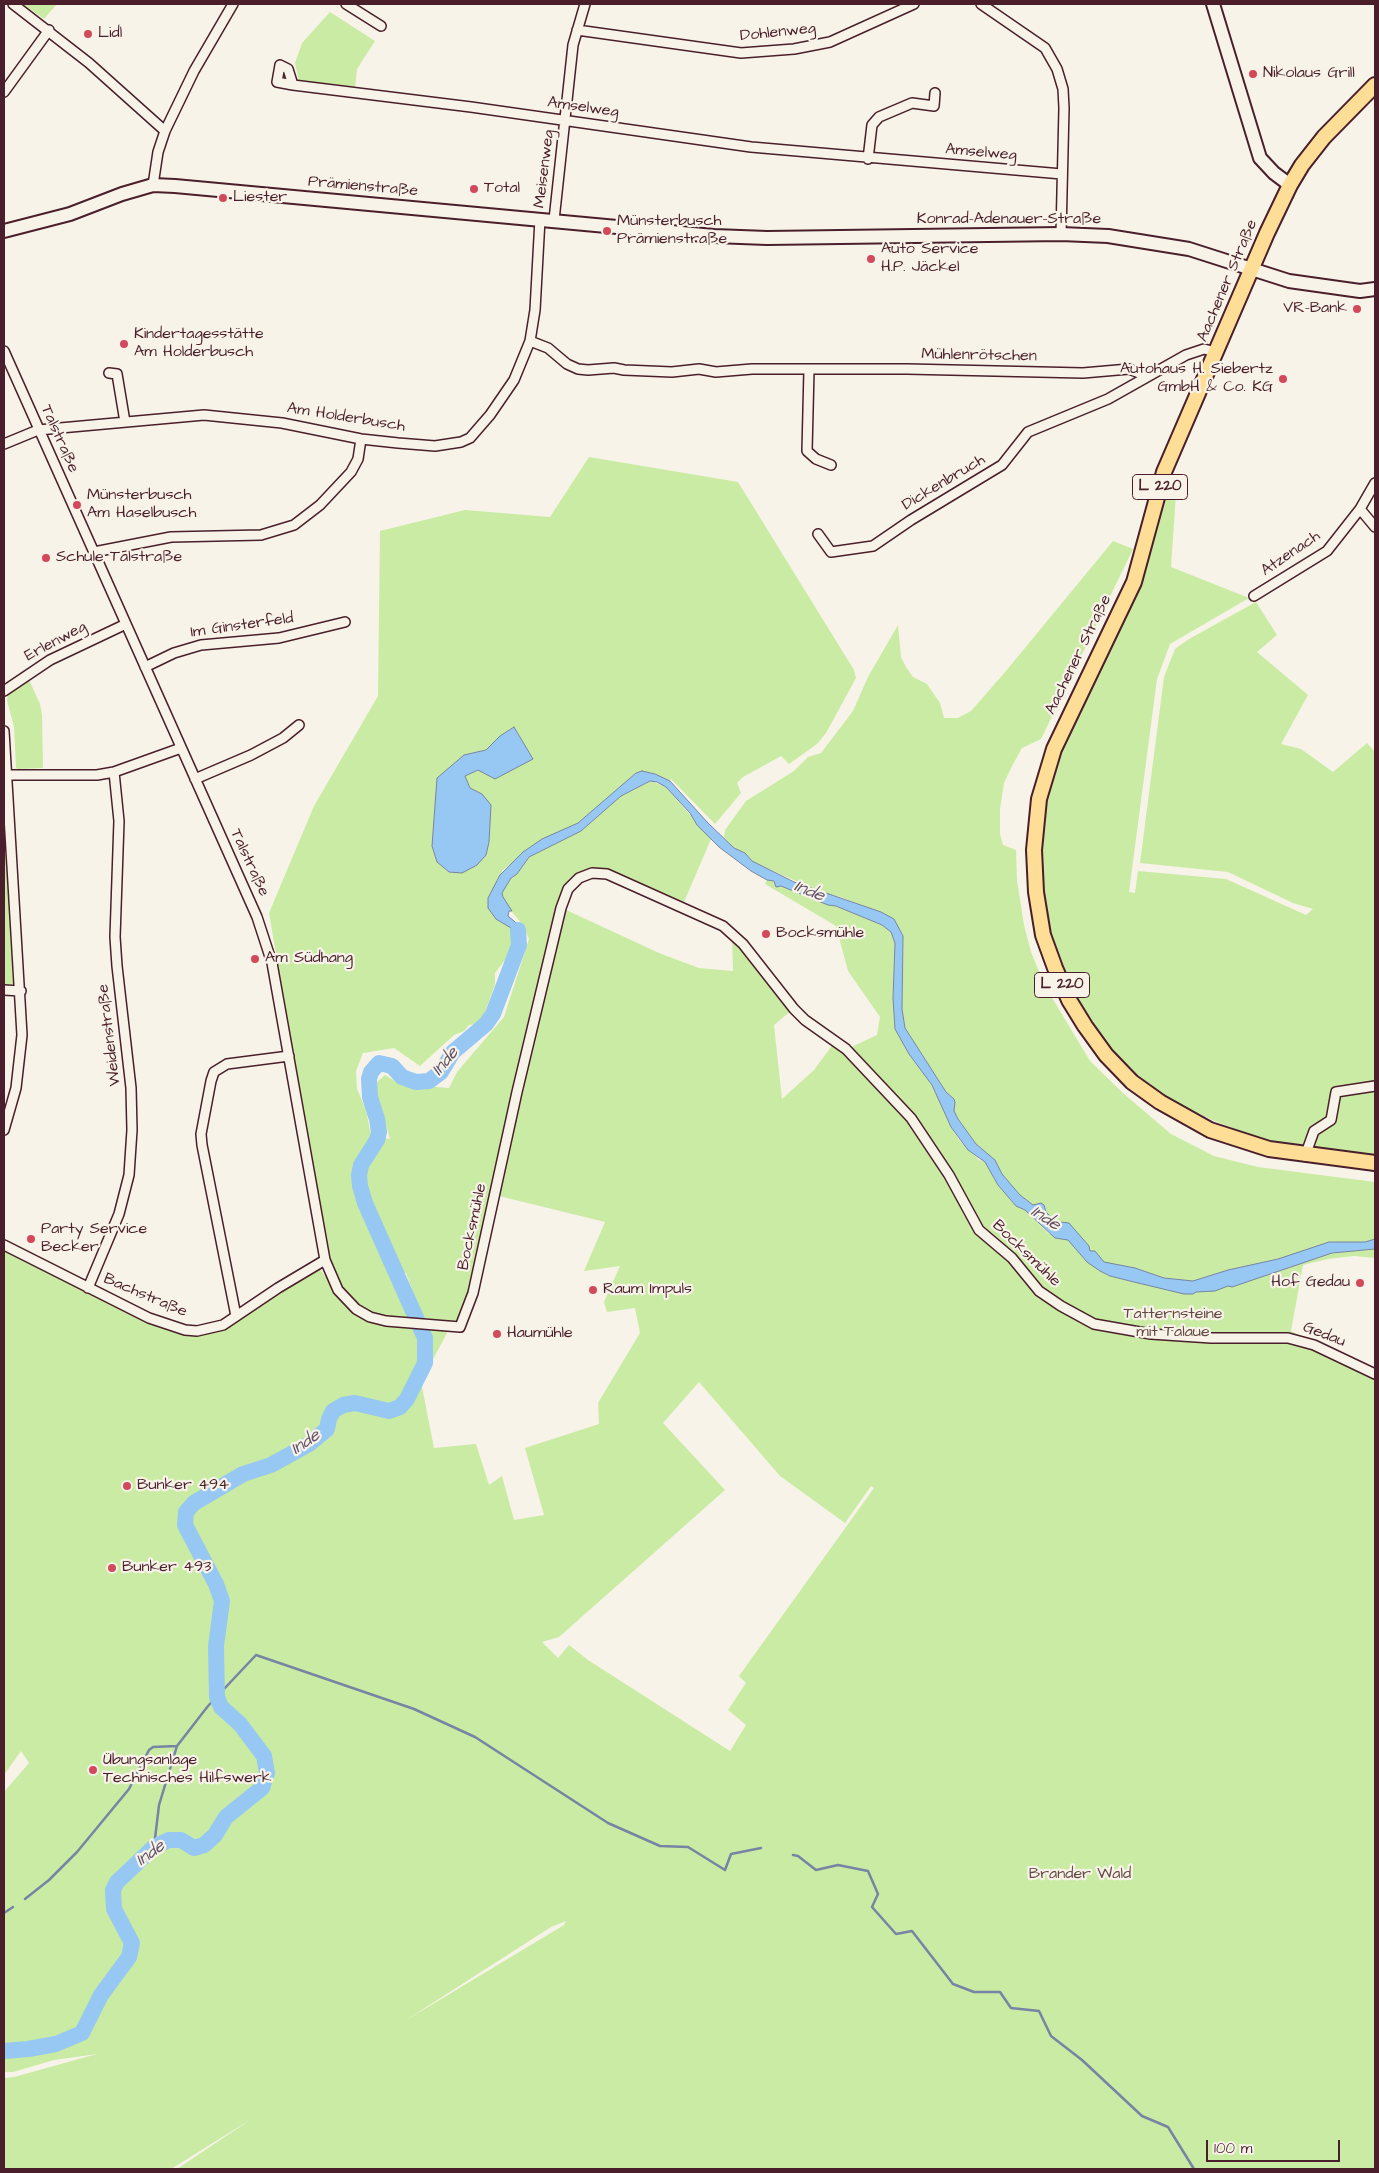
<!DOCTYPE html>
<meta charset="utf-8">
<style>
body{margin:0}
#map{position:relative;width:1379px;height:2173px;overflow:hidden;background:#f7f3e8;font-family:"Architects Daughter",sans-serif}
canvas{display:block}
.frame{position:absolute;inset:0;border:5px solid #4a1f2b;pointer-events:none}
.scale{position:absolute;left:1206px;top:2140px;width:134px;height:22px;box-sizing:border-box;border:2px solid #4a1f2b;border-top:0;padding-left:6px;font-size:15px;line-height:18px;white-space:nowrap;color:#4a1f2b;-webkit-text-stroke:4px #f7f3e8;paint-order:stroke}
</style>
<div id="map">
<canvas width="1379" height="2173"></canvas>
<div class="frame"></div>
<div class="scale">100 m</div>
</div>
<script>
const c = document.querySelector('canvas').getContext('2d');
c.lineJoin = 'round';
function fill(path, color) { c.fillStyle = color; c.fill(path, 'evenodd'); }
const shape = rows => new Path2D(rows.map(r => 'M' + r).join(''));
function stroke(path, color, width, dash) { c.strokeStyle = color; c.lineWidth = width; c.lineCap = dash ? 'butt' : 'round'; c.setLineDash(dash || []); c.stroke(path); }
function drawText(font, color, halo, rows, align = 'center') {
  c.font = font + ' "Architects Daughter",sans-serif'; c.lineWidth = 4.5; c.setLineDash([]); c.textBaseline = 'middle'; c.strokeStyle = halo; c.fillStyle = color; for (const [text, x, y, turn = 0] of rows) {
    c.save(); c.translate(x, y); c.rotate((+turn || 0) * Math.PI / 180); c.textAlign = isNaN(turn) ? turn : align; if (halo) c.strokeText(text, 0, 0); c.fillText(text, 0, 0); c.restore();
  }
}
fill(shape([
 [23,4,57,4,44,19],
 [330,12,375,41,357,69,355,88,299,81,295,63,302,43],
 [589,457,738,482,854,670,856,678,826,733,817,744,789,764,781,756,743,777,737,783,741,793,715,824,671,779,670,781,648,772,636,773,578,823,534,845,503,870,488,898,488,908,496,918,511,927,516,940,514,948,495,973,495,984,484,1015,477,1024,469,1025,464,1031,454,1035,420,1066,394,1048,363,1053,356,1071,357,1089,366,1110,371,1135,390,1139,375,1089,378,1081,385,1075,400,1084,449,1088,457,1072,504,1017,529,939,522,924,504,902,502,893,511,878,517,874,529,857,581,831,621,796,651,781,666,787,711,839,684,902,606,871,567,887,467,1300,459,1322,423,1318,406,1273,395,1275,410,1320,387,1318,371,1314,356,1306,340,1287,328,1258,269,913,314,806,378,696,380,531,465,510,550,517],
 [514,727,532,759,478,770,465,776,470,788,482,794,489,824,489,842,449,872,437,862,432,846,464,755,486,750,500,736],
 [1168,473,1177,479,1171,567,1249,598,1170,644,1157,679,1129,892,1135,893,1138,871,1226,879,1306,915,1313,909,1293,903,1228,872,1140,863,1164,677,1175,649,1189,639,1256,602,1277,635,1257,652,1308,695,1281,744,1301,749,1333,772,1367,743,1375,752,1375,1156,1311,1151,1270,1142,1212,1120,1163,1096,1136,1074,1112,1051,1089,1021,1061,967,1049,934,1041,893,1040,851,1047,801,1064,742,1141,584],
 [1113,541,1133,549,1041,739,1022,748,1012,766,1004,783,1000,809,1000,834,1003,845,1016,850,1017,880,1024,925,1031,952,1045,986,1090,1061,1124,1094,1171,1134,1214,1156,1258,1167,1375,1182,1375,1239,1365,1242,1329,1242,1322,1245,1332,1253,1375,1249,1375,1258,1354,1256,1328,1259,1303,1265,1291,1331,1375,1372,1375,2169,177,2169,253,2118,171,2169,4,2169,4,2078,14,2077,97,2054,54,2060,13,2072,4,2072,4,1792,29,1763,21,1751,4,1775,4,1250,147,1320,196,1335,320,1269,342,1299,385,1324,448,1331,421,1382,434,1448,476,1444,489,1485,502,1476,514,1520,544,1515,525,1448,599,1424,598,1403,640,1333,635,1308,607,1312,604,1302,620,1266,584,1271,605,1222,499,1196,564,909,659,953,699,968,733,971,732,937,792,1010,774,1025,782,1099,814,1070,834,1043,845,1050,877,1035,880,1017,848,971,836,926,765,884,767,880,774,881,776,887,781,886,828,905,836,906,882,925,891,932,895,943,893,998,895,1029,909,1054,932,1085,951,1127,959,1140,979,1160,985,1162,998,1185,1014,1204,1025,1210,1049,1234,1075,1231,1089,1246,1069,1223,1060,1222,1053,1219,1046,1212,1044,1205,1033,1205,1020,1195,1002,1174,995,1160,976,1144,958,1119,954,1111,954,1099,946,1092,905,1028,902,1009,903,936,894,919,841,897,823,893,762,866,752,861,745,853,734,848,724,837,725,830,746,801,794,771,808,757,821,753,853,711,868,677,898,625,901,657,906,667,913,677,927,684,940,703,944,718,958,718,971,711,1006,671],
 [699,1382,780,1476,845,1523,871,1486,874,1488,739,1676,746,1683,728,1710,746,1725,730,1751,588,1660,569,1645,558,1658,542,1642,559,1637,725,1490,663,1423],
 [254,1732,271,1767,261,1764,243,1734],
 [566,1921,564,1925,403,2022,551,1927],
 [29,680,40,704,42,715,43,768,17,769,16,767,14,727,7,700,8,694],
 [4,788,5,834,13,984,4,985]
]), '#caeba3');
const water = shape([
 [514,727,533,759,495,779,478,770,465,776,470,788,482,794,491,805,489,842,486,855,477,865,462,873,449,872,437,862,432,846,437,778,464,755,486,750,500,736,514,727],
 [642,771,655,774,670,781,708,823,734,848,745,853,752,861,794,882,881,912,894,919,903,936,902,1009,905,1028,946,1092,954,1099,955,1102,954,1111,958,1119,976,1144,995,1160,1002,1174,1020,1195,1033,1205,1041,1203,1044,1205,1046,1212,1053,1219,1060,1222,1069,1223,1089,1246,1090,1251,1095,1251,1104,1262,1135,1268,1164,1278,1193,1281,1228,1270,1278,1259,1329,1242,1365,1242,1375,1239,1375,1249,1332,1253,1232,1287,1228,1286,1215,1291,1196,1292,1193,1294,1184,1294,1134,1282,1110,1276,1100,1271,1087,1262,1068,1240,1055,1238,1025,1210,1016,1206,998,1185,985,1162,968,1150,951,1127,932,1085,909,1054,895,1029,893,998,895,943,891,932,882,925,836,906,828,905,781,886,776,887,774,881,767,880,751,871,719,847,697,825,690,813,666,787,657,782,650,781,621,796,581,831,529,857,517,874,511,878,502,893,503,897,512,911,509,911,508,916,521,927,524,933,522,952,514,948,515,936,511,928,496,919,488,908,488,898,500,875,523,852,542,839,578,823,636,773,642,771]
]);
fill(water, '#96c8f3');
stroke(water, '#7884a3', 1);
stroke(shape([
 [154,1847,159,1805,177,1746,208,1706,256,1655,414,1709,475,1737,608,1823,660,1846,688,1847,725,1870,731,1854,761,1848],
 [793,1855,798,1856,816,1870,838,1865,868,1871,878,1894,872,1907,896,1934,912,1931,953,1984,974,1992,1000,1992,1011,2008,1039,2011,1051,2036,1082,2060,1142,2116,1168,2127,1194,2169],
 [25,1899,49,1880,77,1852,129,1789,149,1750,153,1747,177,1746],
 [4,1913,13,1907]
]), '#7884a3', 2.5);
stroke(shape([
 [4,2051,28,2049,56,2044,82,2033,101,1995,129,1957,132,1943,114,1909,113,1890,117,1882,154,1847,169,1840,181,1840,194,1848,204,1845,215,1835,226,1817,262,1788,267,1773,264,1756,240,1724,221,1707,217,1697,216,1646,222,1601,216,1584,185,1525,186,1512,194,1503,243,1474,271,1465,309,1444,327,1429,329,1419,333,1411,343,1405,355,1403,389,1411,400,1407,407,1399,425,1363,425,1338,365,1203,360,1186,359,1175,361,1165,377,1140,379,1132,377,1119,370,1097,369,1079,371,1072,379,1063,392,1066,402,1077,416,1082,429,1081,441,1072,453,1052,486,1024,493,1014,519,945,518,930]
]), '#96c8f3', 16);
const street = shape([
 [13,4,89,63,165,131],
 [346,4,381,26],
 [981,4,1045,48,1057,69,1063,89,1064,108,1061,234],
 [577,30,741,53,794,49,830,42,914,4],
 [293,85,288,69,280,65,277,82,293,85,471,107,751,147,1062,174],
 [4,92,49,30],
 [868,159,872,125,879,117,912,103,934,106,935,93],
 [153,185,158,152,165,131,194,71,233,4],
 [554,220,573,45,585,4],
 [530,341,548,348,567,364,578,369,588,370,614,368,624,370,672,372,699,369,716,372,752,369,907,369,1083,373,1129,369,1147,376],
 [4,351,257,917,272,963,325,1260,338,1290,356,1309,370,1317,386,1321,460,1327,473,1293,517,1092,561,908,568,889,579,878,592,873,607,874,723,926,743,944,794,1009,805,1020,846,1049,911,1118,949,1175,979,1230,1012,1258,1039,1291,1061,1306,1094,1324,1151,1334,1211,1338,1288,1338,1314,1345,1375,1374],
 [809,370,807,451,816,459,831,465],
 [109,373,117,374,125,422],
 [4,444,38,430,204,415,282,423,361,439,398,443,435,446,461,442,470,438,490,415,514,380,530,341,535,310,540,219],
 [1360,509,1375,527],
 [818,534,831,552,873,546,911,520,1002,465,1028,432,1108,399,1186,355,1204,349,1216,352],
 [94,552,171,537,261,535,294,525,320,505,351,472,358,459,361,439],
 [1254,596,1327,551,1360,509,1375,483],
 [145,667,174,653,201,645,279,638,345,622],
 [4,691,50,660,126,624],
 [4,731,22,1035,16,1088,4,1130],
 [7,775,97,775,114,772,181,748],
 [195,779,251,755,283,738,299,725],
 [4,990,21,991],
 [1305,1156,1314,1131,1331,1120,1336,1092,1375,1086],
 [4,1245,149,1318,185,1330,197,1331,223,1325,278,1288,325,1260],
 [88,1288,119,1214,129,1175,132,1130,131,1088,117,966,115,937,119,821,114,772],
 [236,1316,202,1145,201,1134,211,1081,214,1072,227,1064,289,1056]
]);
const secondary = shape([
 [1213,4,1260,158,1274,173,1290,185],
 [4,231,70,214,122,194,153,185,175,186,714,236,767,238,1061,234,1108,236,1189,249,1289,281,1360,291,1375,289]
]);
const primary = shape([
 [1375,85,1324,137,1302,165,1290,185,1267,233,1164,472,1134,582,1054,749,1039,799,1034,850,1036,892,1043,935,1055,968,1069,1000,1085,1026,1106,1055,1132,1082,1160,1102,1210,1130,1269,1149,1375,1163]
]);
stroke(street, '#4a1f2b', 12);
stroke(secondary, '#4a1f2b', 16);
stroke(primary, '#4a1f2b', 18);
stroke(street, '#f7f3e8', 9);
stroke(secondary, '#f7f3e8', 12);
stroke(primary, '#fedd96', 14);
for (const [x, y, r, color] of [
 [88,34,5,"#d1495b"],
 [1253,74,5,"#d1495b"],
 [474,189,5,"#d1495b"],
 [223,198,5,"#d1495b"],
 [607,231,5,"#d1495b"],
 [871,259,5,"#d1495b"],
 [1357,309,5,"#d1495b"],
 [124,344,5,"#d1495b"],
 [1283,379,5,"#d1495b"],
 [77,505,5,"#d1495b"],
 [46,558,5,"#d1495b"],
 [766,934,5,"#d1495b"],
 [255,959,5,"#d1495b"],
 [31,1239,5,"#d1495b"],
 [1360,1283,5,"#d1495b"],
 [593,1290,5,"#d1495b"],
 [497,1334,5,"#d1495b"],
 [127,1486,5,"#d1495b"],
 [112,1568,5,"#d1495b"],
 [93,1770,5,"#d1495b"]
]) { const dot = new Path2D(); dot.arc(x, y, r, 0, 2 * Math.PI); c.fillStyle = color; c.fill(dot); stroke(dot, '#f7f3e8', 2); }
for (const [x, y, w] of [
 [1160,487,55],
 [1062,985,55]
]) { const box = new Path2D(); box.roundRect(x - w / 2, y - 12.5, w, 25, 4); c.fillStyle = '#f7f3e8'; c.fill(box); stroke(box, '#4a1f2b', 1); }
drawText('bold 15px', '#4a1f2b', null, [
 ["L 220",1160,487],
 ["L 220",1062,985]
]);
drawText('16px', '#4a1f2b', '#f7f3e8', [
 ["Dohlenweg",778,33,-6],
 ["Amselweg",583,108,8],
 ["Amselweg",981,153,5],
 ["Meisenweg",545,169,-83],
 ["Prämienstraße",363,187,5],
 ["Konrad-Adenauer-Straße",1009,220],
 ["Aachener Straße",1228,281,-67],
 ["Mühlenrötschen",979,356,1],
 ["Am Holderbusch",346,418,9],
 ["Talstraße",59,439,66],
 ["Dickenbruch",944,483,-31],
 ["Atzenach",1291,554,-34],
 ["Im Ginsterfeld",242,626,-8],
 ["Erlenweg",56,642,-28],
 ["Aachener Straße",1079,655,-64],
 ["Talstraße",249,863,65],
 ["Weidenstraße",110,1035,-97],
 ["Bocksmühle",473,1227,-78],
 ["Bocksmühle",1026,1254,44],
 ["Bachstraße",145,1296,23],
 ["Gedau",1324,1335,21]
]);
drawText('16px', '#4a1f2b', '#f7f3e8', [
 ["Lidl",98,34],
 ["Nikolaus Grill",1263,74],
 ["Total",484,189],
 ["Liester",233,198],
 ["Münsterbusch",617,222],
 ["Prämienstraße",617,240],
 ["Auto Service",881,250],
 ["H.P. Jäckel",881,268],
 ["VR-Bank",1347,309,"right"],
 ["Kindertagesstätte",134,335],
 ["Am Holderbusch",134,353],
 ["Autohaus H. Siebertz",1273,370,"right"],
 ["GmbH & Co. KG",1273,388,"right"],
 ["Münsterbusch",87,496],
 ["Am Haselbusch",87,514],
 ["Schule Talstraße",56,558],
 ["Bocksmühle",776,934],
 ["Am Südhang",265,959],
 ["Party Service",41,1230],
 ["Becker",41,1248],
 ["Hof Gedau",1350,1283,"right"],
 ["Raum Impuls",603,1290],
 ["Haumühle",507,1334],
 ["Bunker 494",137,1486],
 ["Bunker 493",122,1568],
 ["Übungsanlage",103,1761],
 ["Technisches Hilfswerk",103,1779]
], 'left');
drawText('16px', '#644843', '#f7f3e8', [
 ["Tatternsteine",1173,1315],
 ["mit Talaue",1173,1333],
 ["Brander Wald",1080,1875]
]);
drawText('italic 18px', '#615267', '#f7f3e8', [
 ["Inde",809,892,22],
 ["Inde",446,1062,-50],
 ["Inde",1045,1219,33],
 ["Inde",306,1443,-34],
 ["Inde",151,1854,-36]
]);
</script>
